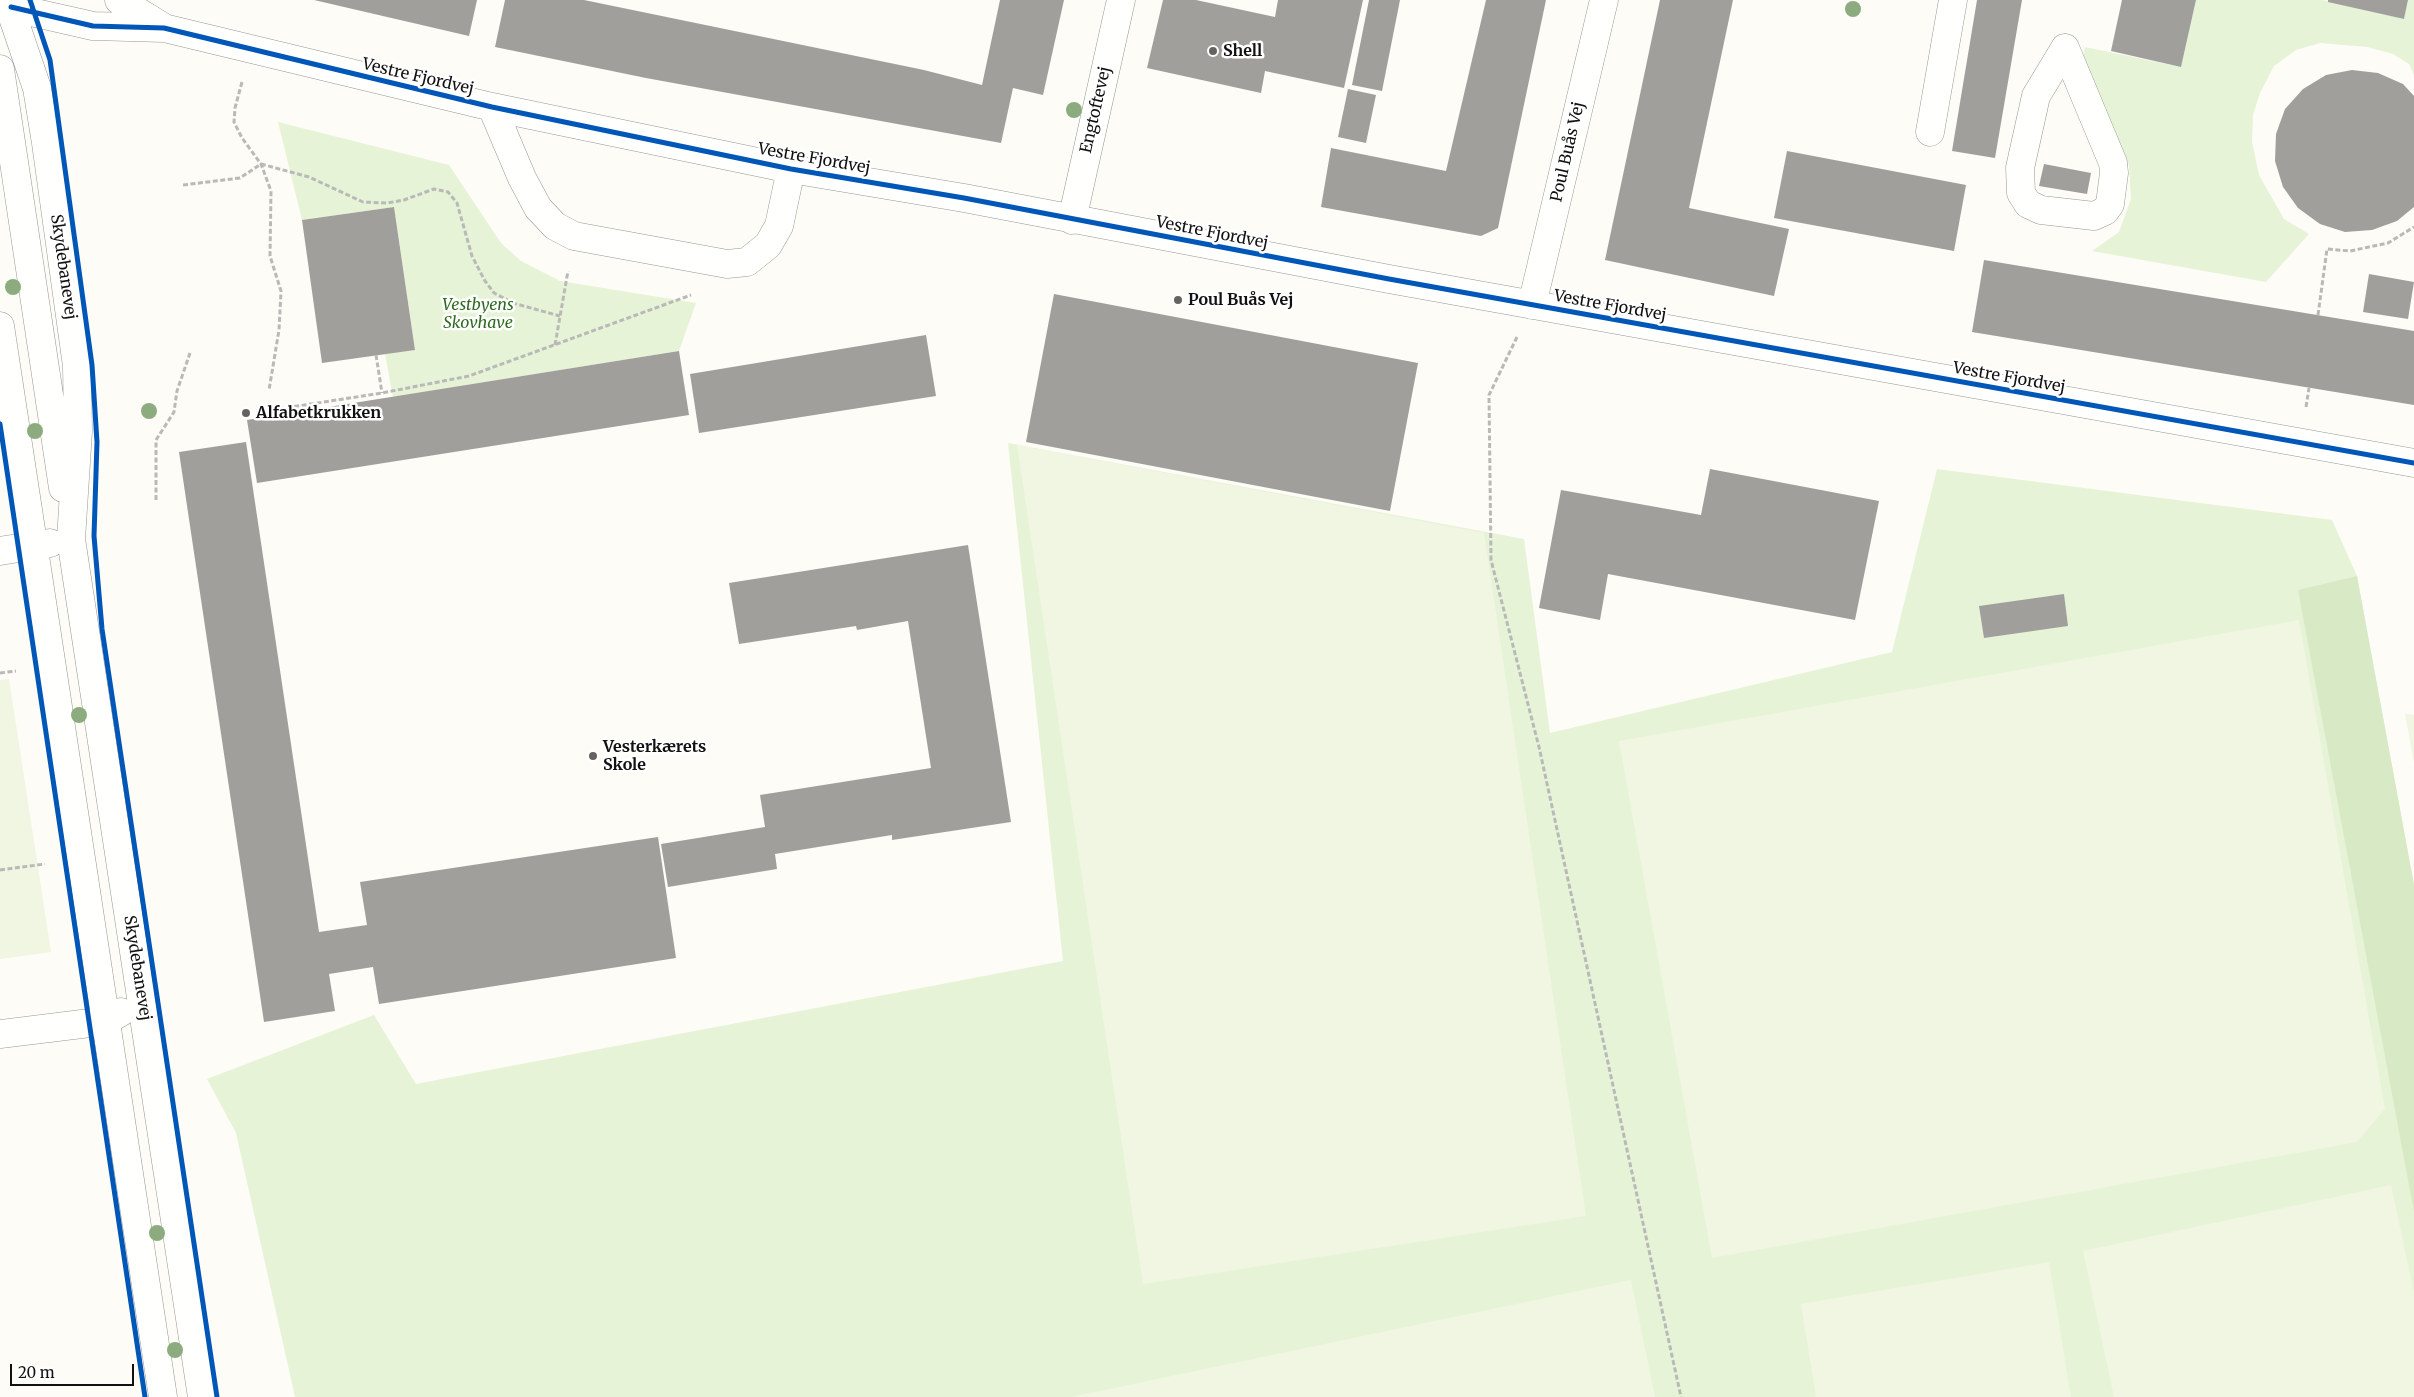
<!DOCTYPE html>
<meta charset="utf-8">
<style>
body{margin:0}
#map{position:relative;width:2414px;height:1397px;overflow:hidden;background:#fdfcf7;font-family:Merriweather,serif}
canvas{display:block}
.scale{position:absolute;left:10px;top:1364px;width:124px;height:22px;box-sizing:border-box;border:2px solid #111;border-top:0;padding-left:6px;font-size:15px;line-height:18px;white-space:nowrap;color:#111;-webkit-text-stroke:4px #fff;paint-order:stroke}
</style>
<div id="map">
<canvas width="2414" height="1397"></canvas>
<div class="scale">20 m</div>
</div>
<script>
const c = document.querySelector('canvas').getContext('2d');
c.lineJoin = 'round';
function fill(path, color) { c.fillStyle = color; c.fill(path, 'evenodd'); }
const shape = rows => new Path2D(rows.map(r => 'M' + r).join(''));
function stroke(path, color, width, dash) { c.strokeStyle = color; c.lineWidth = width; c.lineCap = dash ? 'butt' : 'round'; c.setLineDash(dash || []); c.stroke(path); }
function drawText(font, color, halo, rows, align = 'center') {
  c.font = font + ' Merriweather,serif'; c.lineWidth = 5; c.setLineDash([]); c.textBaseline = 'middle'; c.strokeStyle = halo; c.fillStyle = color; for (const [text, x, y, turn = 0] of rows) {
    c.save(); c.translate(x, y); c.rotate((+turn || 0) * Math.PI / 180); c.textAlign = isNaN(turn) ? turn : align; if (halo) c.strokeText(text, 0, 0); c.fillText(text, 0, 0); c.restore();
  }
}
fill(shape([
 [2196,0,2322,0,2404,19,2408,0,2414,0,2414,75,2409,64,2393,54,2367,47,2320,43,2296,50,2274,66,2260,93,2253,115,2252,142,2259,175,2284,219,2309,234,2266,282,2092,251,2119,232,2131,199,2129,165,2082,60,2085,47,2181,67],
 [278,122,449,165,501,243,521,261,560,281,696,303,679,351,393,397,385,354,415,349,394,207,302,220],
 [1008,443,1524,539,1550,733,1892,652,1937,469,2332,520,2357,576,2414,885,2414,1397,295,1397,236,1133,207,1079,374,1015,416,1084,1063,961]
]), '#e7f3d7');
fill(shape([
 [2357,576,2414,885,2414,1212,2298,590]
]), '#d8eac5');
fill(shape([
 [1017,445,1484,533,1586,1216,1143,1284],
 [2299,620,2385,1109,2357,1142,1712,1258,1619,741],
 [9,679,51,952,0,959,0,680],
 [2405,714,2414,715,2414,763],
 [2391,1185,2414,1293,2414,1397,2114,1397,2083,1251],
 [2049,1262,2071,1397,1816,1397,1801,1304],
 [1631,1280,1655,1397,1071,1397]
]), '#f0f6e1');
fill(shape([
 [314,0,477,0,469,36],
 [505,0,584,0,924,70,982,85,1000,0,1064,0,1043,95,1013,88,1001,143,646,78,495,47],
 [1163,0,1196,0,1275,17,1278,0,1363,0,1344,88,1265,71,1261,93,1147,68],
 [1369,0,1400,0,1382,91,1352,85],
 [1486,0,1546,0,1498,228,1481,236,1321,207,1331,148,1446,171],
 [1660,0,1733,0,1689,208,1789,229,1774,296,1605,260],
 [1977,0,2022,0,1995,158,1952,151],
 [2122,0,2196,0,2181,67,2111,51],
 [2328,0,2408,0,2404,19,2328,2],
 [2352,70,2378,73,2403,84,2414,96,2414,207,2397,221,2372,230,2345,232,2320,224,2298,208,2283,187,2275,161,2276,134,2285,109,2303,89,2326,75],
 [1348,89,1376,95,1366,143,1338,137],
 [1787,151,1966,185,1954,251,1774,218],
 [2044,164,2091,173,2087,194,2039,186],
 [394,207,415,350,322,363,302,220],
 [1984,260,2414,331,2414,405,1972,332],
 [2369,274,2414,282,2408,319,2363,312],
 [1054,294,1418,363,1390,511,1026,442],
 [926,335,936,396,699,433,690,374],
 [679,351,689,415,257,483,247,420],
 [246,442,319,932,367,925,360,882,658,837,676,958,379,1004,373,967,329,974,335,1011,264,1022,179,452],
 [1710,469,1879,501,1855,620,1608,574,1600,620,1539,608,1561,490,1701,515],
 [968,545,1011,822,892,840,892,835,775,854,777,869,668,887,661,844,765,827,760,795,931,768,908,621,857,630,856,626,739,644,729,583],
 [2064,594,2068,626,1984,638,1979,606]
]), '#a19f9c');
const minor = shape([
 [7,0,37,88,46,143,77,366,78,431,71,539,202,1397],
 [119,0,163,27],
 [0,5,93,26,164,28,492,107,791,169,964,198,1389,279,2414,463],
 [2065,48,2113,163,2114,173,2110,204,2105,211,2094,216,2041,210,2028,204,2021,193,2020,168,2036,96,2065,48],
 [0,69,63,488],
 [492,107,522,178,538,208,555,226,574,236,727,264,747,262,768,245,779,226,791,169],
 [1930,132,1953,0],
 [1072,220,1121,0],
 [1532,305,1604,0],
 [0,326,163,1397],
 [0,551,50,543],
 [0,1034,106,1021,121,1012]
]);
stroke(minor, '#979795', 29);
stroke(shape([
 [242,82,235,108,234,122,242,138,261,164,271,191,270,256,281,291,279,330,269,390],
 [183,185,240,178,261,164,309,177,363,202,387,203,404,200,434,189,448,192,457,203,472,256,485,281,494,293,513,303,560,316],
 [2318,315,2327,249,2350,251,2388,243,2414,227],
 [1517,337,1489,395,1491,560,1539,747,1681,1397],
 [555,345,568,271],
 [376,355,382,393],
 [2306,407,2309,388],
 [272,410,382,393,469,376,691,295],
 [156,500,156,440,174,412,177,391,190,353],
 [0,673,16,671],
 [0,870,45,864]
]), '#b9b9b8', 3, [5, 2.5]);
stroke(minor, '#fffffe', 28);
stroke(shape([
 [30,0,50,60,92,365,97,442,94,536,102,629,217,1397],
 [11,7,93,26,164,28,492,107,791,169,964,198,1389,279,2414,463],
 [0,424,145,1397]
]), '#0057b8', 5);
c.fillStyle = '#8cac80';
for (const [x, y] of [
 [1853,9],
 [1074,110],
 [13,287],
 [149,411],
 [35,431],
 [79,715],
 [157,1233],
 [175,1350]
]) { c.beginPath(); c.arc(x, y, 8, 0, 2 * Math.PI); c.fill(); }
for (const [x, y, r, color] of [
 [1213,51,5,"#646362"],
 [1178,300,5,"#646362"],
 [246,413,5,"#646362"],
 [593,756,5,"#646362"]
]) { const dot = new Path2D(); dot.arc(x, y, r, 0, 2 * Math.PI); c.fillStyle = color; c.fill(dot); stroke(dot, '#fff', 2); }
drawText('bold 16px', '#111', '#fff', [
 ["Shell",1223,51],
 ["Poul Buås Vej",1188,300],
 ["Alfabetkrukken",256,413],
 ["Vesterkærets",603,747],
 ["Skole",603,765]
], 'left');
drawText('16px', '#111', '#fff', [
 ["Vestre Fjordvej",418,77,13],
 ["Engtoftevej",1096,110,-77],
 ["Poul Buås Vej",1568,152,-77],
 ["Vestre Fjordvej",814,159,10],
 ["Vestre Fjordvej",1212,233,11],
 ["Skydebanevej",63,267,82],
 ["Vestre Fjordvej",1610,306,10],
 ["Vestre Fjordvej",2009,378,10],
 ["Skydebanevej",137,968,81]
]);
drawText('italic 16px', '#2f6b1f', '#fff', [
 ["Vestbyens",478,305],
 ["Skovhave",478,323]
]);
</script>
